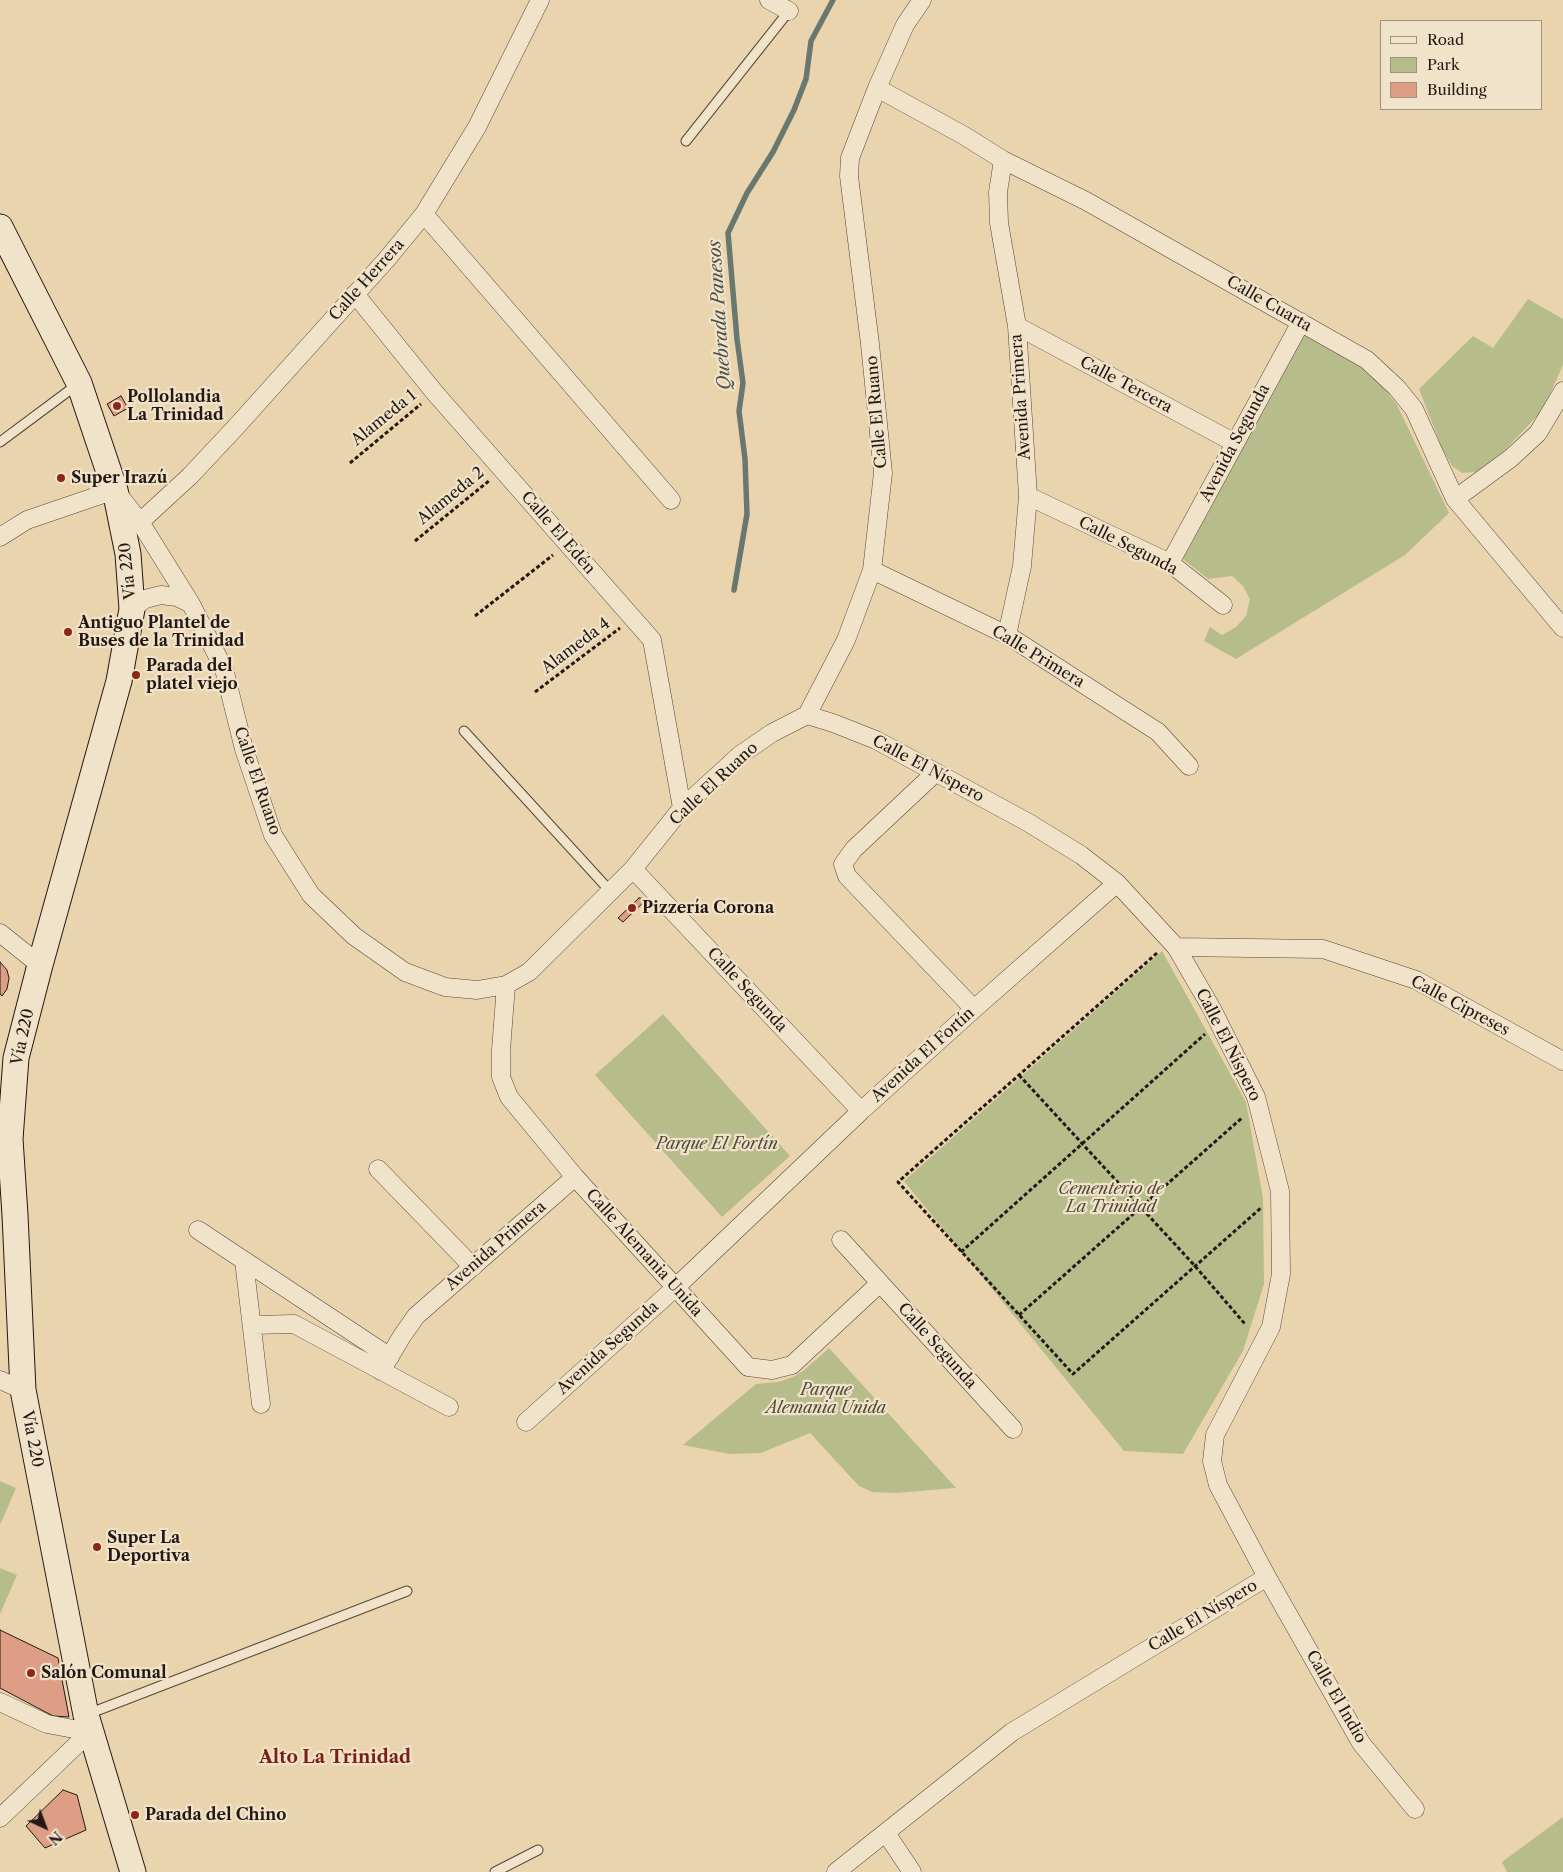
<!DOCTYPE html>
<meta charset="utf-8">
<style>
body{margin:0}
#map{position:relative;width:1563px;height:1872px;overflow:hidden;background:#ead4ae;font-family:"Libre Caslon Text",serif}
canvas{display:block}
.legend{position:absolute;left:1380px;top:20px;width:162px;height:90px;box-sizing:border-box;background:#f1e3ca;border:1px solid #9f9281;margin:0;padding:6px 9px;list-style:none;font-size:15px;color:#231813}
.legend li{display:flex;align-items:center;gap:10px;height:25px}
.legend b{width:25px;border:1px solid #9f9281}
.north{position:absolute;left:20px;top:1802px;width:50px;height:50px;-webkit-text-stroke:4px #f1e3ca;paint-order:stroke;rotate:137deg;font-size:14px;font-weight:700;line-height:20px;text-align:center;color:#231813}
.north::after{content:'';display:block;margin:auto;width:18px;height:22px;background:#231813;clip-path:polygon(50% 0,100% 100%,50% 72%,0 100%)}
</style>
<div id="map">
<canvas width="1563" height="1872"></canvas>
<ul class="legend">
<li><b style="height:6px;background:#f1e3ca"></b>Road</li>
<li><b style="height:14px;background:#b7bd8a"></b>Park</li>
<li><b style="height:14px;background:#dd9e85"></b>Building</li>
</ul>
<div class="north">N</div>
</div>
<script>
const c = document.querySelector('canvas').getContext('2d');
c.lineJoin = 'round';
function fill(path, color) { c.fillStyle = color; c.fill(path, 'evenodd'); }
const shape = rows => new Path2D(rows.map(r => 'M' + r).join(''));
function stroke(path, color, width, dash) { c.strokeStyle = color; c.lineWidth = width; c.lineCap = dash ? 'butt' : 'round'; c.setLineDash(dash || []); c.stroke(path); }
function drawText(font, color, halo, rows, align = 'center') {
  c.font = font + ' "Libre Caslon Text",serif'; c.lineWidth = 4.5; c.setLineDash([]); c.textBaseline = 'middle'; c.strokeStyle = halo; c.fillStyle = color; for (const [text, x, y, turn = 0] of rows) {
    c.save(); c.translate(x, y); c.rotate((+turn || 0) * Math.PI / 180); c.textAlign = isNaN(turn) ? turn : align; if (halo) c.strokeText(text, 0, 0); c.fillText(text, 0, 0); c.restore();
  }
}
fill(shape([
 [1528,299,1563,319,1563,365,1543,410,1504,451,1476,472,1462,473,1452,466,1442,448,1419,389,1473,336,1493,348],
 [1305,333,1368,371,1381,384,1397,405,1449,513,1405,555,1236,659,1204,641,1210,627,1222,635,1236,627,1246,616,1250,599,1243,586,1232,576,1208,579,1183,559],
 [1162,951,1246,1102,1263,1198,1264,1284,1243,1351,1183,1454,1124,1451,904,1181],
 [663,1014,790,1156,722,1217,595,1075],
 [829,1348,956,1488,896,1493,872,1492,859,1486,810,1433,761,1453,730,1454,683,1445,756,1384,778,1382,793,1377,803,1371],
 [0,1481,16,1488,0,1525],
 [0,1568,17,1575,0,1614],
 [1563,1817,1563,1872,1507,1872,1502,1862]
]), '#b7bd8a');
stroke(shape([
 [734,590,747,514,745,459,739,411,743,383,737,339,728,233,747,193,773,152,794,110,806,79,811,41,833,0]
]), '#69786e', 5.5);
const building = shape([
 [121,396,128,408,114,416,107,404,121,396],
 [639,898,647,899,623,922,618,918,639,898],
 [0,962,7,970,9,978,7,989,2,996,0,994,0,962],
 [0,1630,58,1658,69,1717,53,1716,0,1688,0,1630],
 [63,1790,77,1795,86,1830,45,1848,26,1826,63,1790]
]);
fill(building, '#dd9e85');
stroke(building, '#231813', 1);
const service = shape([
 [686,141,789,11],
 [0,442,78,384],
 [464,731,611,892],
 [88,1714,407,1591],
 [495,1872,538,1850]
]);
const minor = shape([
 [769,0,789,11],
 [877,88,963,135,1003,160,1086,201,1367,360,1397,388,1414,409,1455,499,1563,628],
 [1003,160,998,192,999,223,1017,326,1028,496,1022,566,1007,635],
 [424,214,671,500],
 [355,294,435,393,652,640,682,808],
 [1017,326,1235,443],
 [1028,496,1170,563,1223,605],
 [1455,499,1511,458,1538,433,1563,391],
 [140,522,190,476,235,428,387,259,424,214,477,127,540,0],
 [0,537,27,520,115,490,140,522,191,604,224,669,244,749,273,835,311,895,354,936,405,972,445,987,477,990,506,985,529,972,633,869,682,808,740,755,772,733,807,715,846,640,872,570,883,473,870,344,849,176,850,158,877,88,905,25,922,0],
 [1170,563,1301,322],
 [872,570,1007,635,1158,732,1189,766],
 [132,609,145,599,161,595,177,597,191,604],
 [807,715,833,723,876,740,1029,823,1081,855,1117,883,1176,947,1212,1009,1256,1097,1280,1191,1281,1274,1271,1327,1215,1435,1212,1461,1218,1485,1267,1577,1361,1743,1415,1809],
 [935,773,854,849,843,864,847,876,974,1009],
 [633,869,861,1111],
 [0,933,40,965],
 [1176,947,1323,949,1416,980,1563,1061],
 [506,985,501,1050,501,1077,509,1097,575,1177,748,1367,772,1370,792,1365,880,1283],
 [378,1169,473,1267],
 [198,1230,390,1357],
 [841,1240,1013,1429],
 [244,1261,261,1404],
 [252,1325,294,1324,449,1407],
 [381,1371,402,1336,416,1316,575,1177],
 [0,1380,23,1390],
 [526,1422,675,1288,861,1111,974,1009,1117,883],
 [0,1702,47,1724,90,1732],
 [0,1818,90,1732],
 [886,1833,912,1872],
 [836,1872,1012,1732,1267,1577]
]);
const secondary = shape([
 [0,227,79,383,115,490,128,554,132,609,119,681,40,965,16,1058,10,1139,15,1215,23,1390,86,1715,133,1872]
]);
stroke(service, '#55473a', 11);
stroke(minor, '#55473a', 19);
stroke(secondary, '#231813', 27);
stroke(shape([
 [350,463,421,404],
 [415,541,490,480],
 [475,616,553,555],
 [535,692,620,628],
 [1157,953,898,1182,1073,1374,1262,1207],
 [1019,1075,1195,1266,1245,1324],
 [961,1252,1205,1034],
 [1019,1315,1243,1117]
]), '#231813', 3, [4, 2.5]);
stroke(service, '#f1e3ca', 9);
stroke(minor, '#f1e3ca', 18);
stroke(secondary, '#f1e3ca', 25);
for (const [x, y, r, color] of [
 [117,406,5,"#8f2418"],
 [61,478,5,"#8f2418"],
 [68,632,5,"#8f2418"],
 [136,675,5,"#8f2418"],
 [632,908,5,"#8f2418"],
 [97,1547,5,"#8f2418"],
 [31,1673,5,"#8f2418"],
 [135,1815,5,"#8f2418"]
]) { const dot = new Path2D(); dot.arc(x, y, r, 0, 2 * Math.PI); c.fillStyle = color; c.fill(dot); stroke(dot, '#f1e3ca', 2); }
drawText('16px', '#231813', '#f1e3ca', [
 ["Calle Herrera",367,280,-48],
 ["Calle Cuarta",1269,304,30],
 ["Calle Tercera",1126,385,28],
 ["Avenida Primera",1021,397,-94],
 ["Calle El Ruano",877,412,-95],
 ["Alameda 1",384,418,-39],
 ["Avenida Segunda",1235,443,-62],
 ["Alameda 2",451,496,-39],
 ["Calle El Edén",558,533,49],
 ["Calle Segunda",1128,546,27],
 ["Vía 220",128,571,-96],
 ["Alameda 4",576,646,-37],
 ["Calle Primera",1038,657,31],
 ["Calle El Níspero",928,769,28],
 ["Calle El Ruano",257,781,71],
 ["Calle El Ruano",714,784,-43],
 ["Calle Segunda",747,990,47],
 ["Calle Cipreses",1460,1006,28],
 ["Vía 220",23,1037,-78],
 ["Calle El Níspero",1228,1045,63],
 ["Avenida El Fortín",923,1055,-42],
 ["Avenida Primera",496,1246,-41],
 ["Calle Alemania Unida",644,1253,48],
 ["Calle Segunda",937,1346,48],
 ["Avenida Segunda",608,1348,-42],
 ["Vía 220",32,1439,79],
 ["Calle El Níspero",1203,1616,-31],
 ["Calle El Indio",1336,1697,60]
]);
drawText('bold 16px', '#231813', '#f1e3ca', [
 ["Pollolandia",127,397],
 ["La Trinidad",127,415],
 ["Super Irazú",71,478],
 ["Antiguo Plantel de",78,623],
 ["Buses de la Trinidad",78,641],
 ["Parada del",146,666],
 ["platel viejo",146,684],
 ["Pizzería Corona",642,908],
 ["Super La",107,1538],
 ["Deportiva",107,1556],
 ["Salón Comunal",41,1673],
 ["Parada del Chino",145,1815]
], 'left');
drawText('italic 16px', '#4f4a37', '#f1e3ca', [
 ["Parque El Fortín",717,1144],
 ["Cementerio de",1111,1189],
 ["La Trinidad",1111,1207],
 ["Parque",826,1390],
 ["Alemania Unida",826,1408]
]);
drawText('italic 18px', '#4c5048', '#f1e3ca', [
 ["Quebrada Panesos",720,315,-94]
]);
drawText('bold 18px', '#7a1f14', '#f1e3ca', [
 ["Alto La Trinidad",335,1758]
]);
</script>
